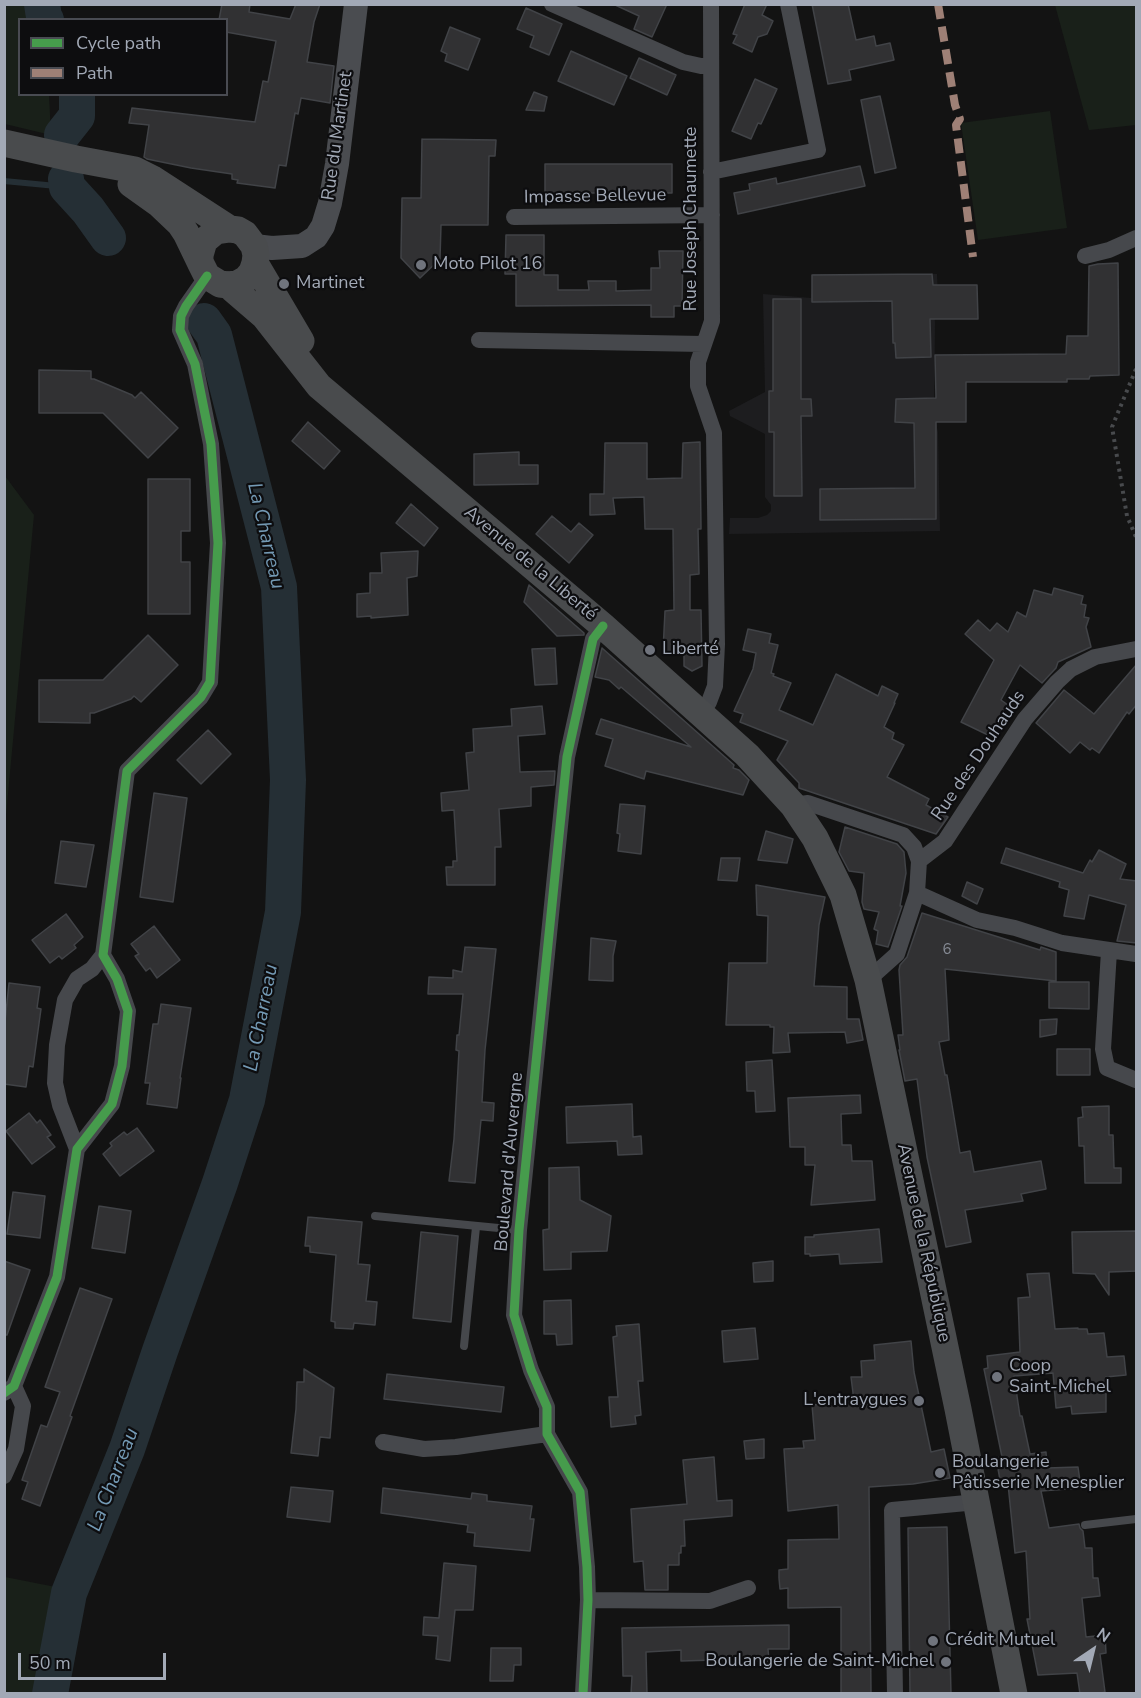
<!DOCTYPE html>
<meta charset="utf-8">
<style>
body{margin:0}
#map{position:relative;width:1141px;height:1698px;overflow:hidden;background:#131313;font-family:"Nunito Sans",sans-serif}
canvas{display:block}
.frame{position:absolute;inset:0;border:6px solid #a2a9b6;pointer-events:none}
.legend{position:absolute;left:18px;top:18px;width:210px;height:78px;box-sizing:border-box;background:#0d0d0f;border:2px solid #494b52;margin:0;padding:8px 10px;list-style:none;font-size:18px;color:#a2a9b6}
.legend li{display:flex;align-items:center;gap:12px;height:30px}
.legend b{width:30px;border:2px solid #494b52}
.north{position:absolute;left:1063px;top:1620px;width:60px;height:60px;-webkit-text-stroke:4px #0d0d0f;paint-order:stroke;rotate:35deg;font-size:16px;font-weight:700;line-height:24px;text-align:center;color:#a2a9b6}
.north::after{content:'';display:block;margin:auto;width:21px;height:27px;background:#a2a9b6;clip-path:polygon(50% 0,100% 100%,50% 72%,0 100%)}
.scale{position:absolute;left:18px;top:1653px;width:148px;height:27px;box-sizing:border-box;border:3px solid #a2a9b6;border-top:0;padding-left:8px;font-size:18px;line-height:21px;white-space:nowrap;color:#a2a9b6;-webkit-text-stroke:4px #0d0d0f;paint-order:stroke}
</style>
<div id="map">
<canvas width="1141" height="1698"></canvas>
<div class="frame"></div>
<ul class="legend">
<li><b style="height:8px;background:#469c4c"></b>Cycle path</li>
<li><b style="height:8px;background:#9e8076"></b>Path</li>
</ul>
<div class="north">N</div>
<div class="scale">50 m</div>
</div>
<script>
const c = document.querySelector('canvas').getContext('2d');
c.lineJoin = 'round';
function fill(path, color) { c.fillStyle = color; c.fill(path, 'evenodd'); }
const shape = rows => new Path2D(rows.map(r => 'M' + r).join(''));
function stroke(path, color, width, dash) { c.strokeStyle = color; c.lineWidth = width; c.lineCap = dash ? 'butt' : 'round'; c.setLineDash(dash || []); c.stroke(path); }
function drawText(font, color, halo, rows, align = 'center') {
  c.font = font + ' "Nunito Sans",sans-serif'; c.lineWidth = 4.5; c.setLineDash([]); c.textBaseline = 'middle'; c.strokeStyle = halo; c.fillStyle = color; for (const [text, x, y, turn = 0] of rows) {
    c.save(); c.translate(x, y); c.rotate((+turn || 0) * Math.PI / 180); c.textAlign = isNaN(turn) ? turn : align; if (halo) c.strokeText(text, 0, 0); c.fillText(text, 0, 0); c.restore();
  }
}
fill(shape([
 [813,274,937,274,938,301,934,306,935,323,934,414,938,432,940,531,729,534,730,518,758,518,767,515,771,511,771,505,765,497,765,434,730,416,729,411,765,392,763,294,811,298]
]), '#1d1d1f');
fill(shape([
 [5,4,44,5,45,19,20,20,20,94,49,95,51,135,5,124],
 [1055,5,1136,5,1136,125,1089,130],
 [1050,111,1067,228,978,240,961,123],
 [5,476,34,515,5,826],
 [5,1577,81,1592,65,1693,5,1693]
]), '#192019');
stroke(shape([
 [4,181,67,187]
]), '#252f35', 6);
stroke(shape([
 [42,4,44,17,46,20],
 [62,135,77,116,77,94],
 [66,179,67,187,88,210,108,238],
 [50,1694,69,1593,127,1449,160,1351,220,1183,247,1100,283,912,288,780,279,587,214,335,204,321]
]), '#252f35', 36);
const building = shape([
 [222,4,250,4,249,12,290,19,296,4,320,4,314,22,307,62,334,66,330,103,301,98,298,114,295,113,286,166,279,165,275,188,237,183,238,180,232,179,232,174,191,168,147,159,144,157,149,125,129,123,132,108,255,122,263,81,268,82,276,41,226,32,226,20,219,20,222,4],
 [613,4,667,4,652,37,634,29,639,16,613,4],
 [745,4,767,4,762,15,773,21,767,34,758,37,752,52,733,43,737,35,733,34,745,4],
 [812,4,848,4,856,40,874,36,876,46,890,43,894,60,849,70,851,80,828,84,812,4],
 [526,8,562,24,549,55,530,47,534,36,517,29,526,8],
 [450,27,480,39,468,70,445,61,447,54,441,51,450,27],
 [571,51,627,76,614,105,558,81,571,51],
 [639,58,676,75,667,95,630,78,639,58],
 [755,79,777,89,761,124,758,123,751,139,732,131,755,79],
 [534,92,547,97,544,111,526,110,534,92],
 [880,96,896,168,875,173,861,100,880,96],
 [422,139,496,140,495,156,489,156,488,225,441,225,440,259,420,278,401,258,401,255,402,198,421,198,422,139],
 [545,164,672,164,672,193,545,193,545,164],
 [860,166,865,186,738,214,734,193,750,190,749,184,776,178,777,184,860,166],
 [506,235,544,235,544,275,558,275,558,290,589,290,588,281,616,281,616,291,651,290,651,268,660,268,659,251,683,251,682,306,674,306,674,317,651,317,651,305,516,306,516,274,505,274,506,235],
 [1118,263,1119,375,1090,376,1089,379,1067,379,1067,382,966,382,966,422,936,422,936,519,820,520,820,489,915,488,914,423,895,422,896,399,936,398,935,355,1066,354,1067,336,1088,336,1089,266,1098,264,1118,263],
 [932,274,933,285,977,285,978,319,930,319,931,357,896,358,895,343,893,343,892,301,812,302,812,275,932,274],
 [773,299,801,299,801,399,811,399,812,416,801,416,802,496,774,496,774,432,769,432,769,391,773,391,773,299],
 [39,370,91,371,91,379,94,379,132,395,135,398,141,392,178,428,148,458,103,413,39,413,39,370],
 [308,422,340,451,324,469,292,441,308,422],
 [700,442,701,529,698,529,699,574,690,575,690,610,701,610,702,666,692,671,684,666,684,650,663,651,665,611,674,610,673,529,645,529,644,497,613,498,615,514,590,515,590,494,604,494,605,443,647,443,647,479,682,478,683,443,700,442],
 [519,452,519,465,538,465,538,484,474,485,474,454,519,452],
 [148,479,190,479,190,531,181,531,181,562,190,562,190,614,148,614,148,479],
 [411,504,438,528,424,546,396,523,411,504],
 [552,516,571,532,579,523,593,535,569,563,536,534,552,516],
 [418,551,417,576,407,578,408,615,371,618,371,616,357,617,357,594,370,593,370,573,382,573,381,553,418,551],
 [529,585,584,633,584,635,557,636,524,602,529,585],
 [1054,588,1083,596,1081,604,1086,605,1084,617,1089,618,1086,627,1091,647,1058,662,1056,668,1042,683,1020,665,1001,700,1008,705,988,735,961,722,994,660,965,634,978,620,990,631,997,623,1008,632,1017,612,1026,617,1034,590,1052,595,1054,588],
 [748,629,771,634,769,643,778,645,771,673,774,674,773,676,791,683,779,710,813,725,836,674,878,696,882,686,898,694,894,703,895,703,884,727,894,733,892,739,904,745,887,777,929,799,926,805,948,817,936,834,799,788,799,783,777,760,788,741,740,722,743,714,734,711,753,669,756,653,743,650,748,629],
 [148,635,178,665,141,702,134,696,131,699,94,713,90,713,90,723,39,722,39,680,103,680,148,635],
 [555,648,557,684,535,685,532,649,555,648],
 [602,648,734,765,733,768,739,770,749,780,743,795,646,771,644,779,605,766,613,739,596,734,601,719,691,747,621,687,619,689,609,680,595,677,602,648],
 [1137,664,1137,704,1129,714,1127,712,1099,753,1092,748,1090,750,1080,742,1070,753,1036,723,1064,690,1094,714,1137,664],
 [542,706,545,734,518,736,520,772,555,771,554,785,531,787,531,806,499,809,501,847,495,847,495,885,447,885,446,867,453,867,453,861,457,861,454,810,442,811,441,793,469,790,466,753,474,752,473,729,512,726,511,709,542,706],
 [208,730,231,754,201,784,177,760,208,730],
 [154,793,187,798,173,902,140,897,154,793],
 [620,804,645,806,641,854,618,851,620,834,617,833,620,804],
 [845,827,897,844,904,852,906,873,900,906,902,906,888,947,876,944,878,931,874,929,879,912,864,909,862,902,864,873,849,871,839,852,845,827],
 [766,831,793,839,787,863,758,860,766,831],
 [61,841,94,845,86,887,55,883,61,841],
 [1006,848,1083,873,1090,860,1092,862,1099,850,1126,864,1120,879,1137,881,1137,943,1117,941,1126,905,1089,895,1084,919,1064,916,1069,890,1059,887,1060,882,1001,863,1006,848],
 [721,858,740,858,737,881,718,880,721,858],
 [967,882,983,889,977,904,962,896,967,882],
 [756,885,825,897,819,925,814,986,847,987,847,1019,859,1019,863,1040,847,1043,845,1032,788,1033,790,1052,773,1053,774,1027,770,1027,770,1025,726,1025,729,963,767,963,768,916,757,915,756,885],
 [922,913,1040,950,1041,947,1056,952,1056,981,945,969,949,1040,939,1042,945,1075,947,1075,960,1153,970,1151,974,1172,1041,1161,1046,1189,1021,1194,1023,1201,965,1210,971,1242,946,1247,927,1157,917,1079,905,1081,899,1050,900,1050,898,1035,903,1035,899,970,900,965,907,957,922,913],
 [66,914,83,937,74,945,76,948,62,959,59,956,50,963,32,940,66,914],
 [154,926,180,960,157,978,150,968,146,971,135,956,139,954,131,944,154,926],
 [591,938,616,941,613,956,613,981,589,980,591,938],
 [465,947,496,949,485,1050,482,1102,494,1103,493,1121,481,1120,475,1183,449,1181,454,1139,459,1051,456,1050,457,1035,459,1035,463,994,428,994,429,977,453,978,453,970,462,972,465,947],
 [1049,982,1089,982,1089,1009,1049,1008,1049,982],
 [9,983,40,987,37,1008,41,1009,33,1067,29,1066,26,1087,4,1084,4,1031,9,983],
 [161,1004,191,1008,180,1078,181,1078,177,1108,147,1104,150,1083,145,1083,153,1024,158,1024,161,1004],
 [1057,1019,1056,1034,1040,1037,1040,1020,1057,1019],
 [1057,1049,1090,1049,1090,1075,1057,1075,1057,1049],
 [772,1060,775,1111,756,1112,755,1091,747,1091,746,1062,772,1060],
 [860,1095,861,1113,841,1114,842,1145,851,1145,852,1161,872,1161,875,1200,811,1205,815,1165,805,1165,805,1147,790,1147,788,1098,860,1095],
 [632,1104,633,1137,641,1136,642,1154,618,1155,617,1141,567,1143,566,1107,632,1104],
 [1109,1106,1109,1135,1113,1135,1114,1168,1121,1168,1121,1183,1085,1183,1084,1146,1079,1146,1078,1118,1083,1117,1082,1107,1109,1106],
 [29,1113,37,1123,40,1120,51,1135,47,1137,55,1147,32,1164,6,1131,29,1113],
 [137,1128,154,1151,120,1176,103,1154,112,1146,110,1143,124,1132,127,1135,137,1128],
 [579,1167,580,1200,611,1216,607,1251,571,1252,571,1269,544,1270,543,1230,549,1229,549,1168,579,1167],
 [13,1192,45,1196,40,1238,7,1234,13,1192],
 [99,1206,131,1211,125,1253,92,1248,99,1206],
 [308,1217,362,1222,358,1264,370,1265,366,1301,377,1302,375,1325,354,1323,353,1329,335,1328,335,1322,331,1321,336,1255,310,1252,310,1246,305,1246,308,1217],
 [879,1229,882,1262,840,1264,839,1254,810,1256,810,1254,805,1254,805,1237,814,1237,814,1235,879,1229],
 [1137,1231,1137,1271,1109,1272,1109,1295,1095,1274,1073,1273,1072,1232,1137,1231],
 [421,1232,458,1236,451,1322,413,1318,421,1232],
 [4,1261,30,1270,7,1335,4,1335,4,1261],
 [773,1261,773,1281,754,1282,753,1263,773,1261],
 [1049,1273,1055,1329,1078,1328,1078,1329,1087,1329,1088,1334,1104,1333,1107,1357,1124,1356,1126,1375,1106,1377,1106,1412,1072,1414,1071,1406,1056,1408,1053,1373,1014,1376,1020,1416,1022,1416,1030,1454,1046,1452,1047,1468,1078,1467,1081,1488,1041,1491,1049,1528,1079,1524,1080,1528,1083,1531,1085,1548,1092,1548,1093,1578,1098,1578,1100,1596,1082,1598,1086,1637,1105,1635,1106,1653,1100,1654,1105,1692,1097,1694,1080,1694,1077,1673,1038,1675,1027,1619,1030,1619,1026,1551,1015,1553,1008,1484,1001,1485,996,1458,1002,1457,984,1369,988,1368,987,1356,1020,1352,1018,1298,1030,1297,1027,1274,1049,1273],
 [80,1288,112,1299,70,1416,72,1417,40,1506,22,1499,28,1482,22,1480,41,1425,47,1427,60,1392,45,1387,80,1288],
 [571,1300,572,1344,557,1345,556,1334,544,1334,544,1301,571,1300],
 [639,1324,643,1381,638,1381,641,1415,635,1416,636,1424,611,1427,609,1397,618,1397,613,1337,617,1336,616,1326,639,1324],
 [755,1328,758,1359,724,1362,722,1331,755,1328],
 [911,1341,914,1372,931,1452,944,1449,950,1478,913,1484,869,1487,871,1694,841,1694,841,1607,788,1608,788,1588,780,1589,779,1578,779,1570,788,1569,788,1540,839,1539,838,1505,788,1511,784,1449,804,1448,803,1441,815,1440,812,1405,854,1401,851,1377,862,1377,861,1361,875,1360,874,1345,911,1341],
 [304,1369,334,1388,330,1438,320,1437,318,1456,291,1453,296,1409,297,1382,304,1382,304,1369],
 [387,1374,504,1387,501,1412,384,1399,387,1374],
 [764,1439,764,1458,746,1459,744,1441,764,1439],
 [714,1457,717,1501,732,1500,732,1516,684,1520,685,1546,681,1546,681,1553,679,1553,679,1565,668,1565,668,1590,645,1590,643,1561,634,1562,631,1509,687,1504,683,1460,714,1457],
 [291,1487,333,1491,330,1522,287,1517,291,1487],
 [383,1488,471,1499,472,1493,487,1495,487,1501,532,1506,530,1519,534,1519,530,1551,474,1546,475,1533,467,1532,468,1525,381,1513,383,1488],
 [947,1527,951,1694,910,1694,908,1528,947,1527],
 [444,1563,476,1566,473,1610,455,1610,450,1661,436,1659,438,1636,423,1635,424,1617,439,1618,444,1563],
 [789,1625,789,1649,768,1649,769,1661,749,1661,749,1659,681,1661,681,1650,646,1652,647,1694,631,1694,632,1676,623,1676,622,1628,789,1625],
 [491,1648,521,1648,521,1665,514,1665,513,1681,490,1681,491,1648]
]);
fill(building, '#313133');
stroke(building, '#414347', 1.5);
stroke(shape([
 [1136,369,1112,427,1127,516,1136,537]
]), '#484a4d', 4, [3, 4.5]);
stroke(shape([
 [375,1216,519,1230],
 [464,1346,476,1227],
 [1085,1525,1136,1519]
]), '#46484c', 8);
stroke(shape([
 [552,4,683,62,701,66,711,66],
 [711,172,818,150,788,4],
 [514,217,712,215],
 [1085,256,1109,250,1136,238],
 [479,340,703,344],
 [701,714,709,702,715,686,717,644,714,433,698,386,698,362,712,321,711,4],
 [793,805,808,803,903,835,914,847,919,861,917,893,977,920,1015,928,1062,943,1136,954],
 [919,861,945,841,1025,719,1057,682,1071,669,1095,657,1136,649],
 [1109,951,1103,1049,1107,1068,1136,1080],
 [868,980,897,954,917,893],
 [77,1149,60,1105,55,1083,57,1045,65,1000,77,979,92,969,103,955],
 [4,1393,14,1386,57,1277,77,1149,112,1104,122,1066,128,1011,117,979,103,955,127,771,201,697,210,682,218,543,211,444,195,364,180,330,181,316,186,306,207,276],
 [383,1442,424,1449,456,1447,547,1434],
 [4,1476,16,1449,23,1406,14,1386],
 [588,1600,710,1601,748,1588],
 [583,1694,588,1600,587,1567,580,1492,547,1434,547,1407,531,1370,514,1315,519,1230,567,757,593,639,603,626],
 [895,1694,892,1510,977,1502]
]), '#46484c', 16);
stroke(shape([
 [254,246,272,248,302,246,316,237,323,226,330,203,337,164,356,4]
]), '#4a4c50', 24);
stroke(shape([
 [4,143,76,159,135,170,153,179,230,229],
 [131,184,159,204,180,224,186,233,200,262],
 [255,263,252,272,246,279,237,284,228,285,220,284,207,276,200,262,200,255,204,241,216,231,230,229,238,230,245,234,254,246,256,255,255,263,301,341],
 [228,285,264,316,319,386,603,626,747,755,793,805,815,838,843,895,868,980,958,1409,1014,1694]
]), '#494b4d', 27);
stroke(shape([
 [938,4,955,105,960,119,956,125,973,257]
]), '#9e8076', 8, [15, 8]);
stroke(shape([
 [4,1393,14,1386,57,1277,77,1149,112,1104,122,1066,128,1011,117,979,103,955,127,771,201,697,210,682,218,543,211,444,195,364,180,330,181,316,186,306,207,276],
 [583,1694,588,1600,587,1567,580,1492,547,1434,547,1407,531,1370,514,1315,519,1230,567,757,593,639,603,626]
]), '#469c4c', 9);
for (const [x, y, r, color] of [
 [421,265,6,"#70747d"],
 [284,284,6,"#70747d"],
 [650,650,6,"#70747d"],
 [997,1377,6,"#70747d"],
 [919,1401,6,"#70747d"],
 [940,1473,6,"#70747d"],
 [933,1641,6,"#70747d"],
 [946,1662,6,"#70747d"]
]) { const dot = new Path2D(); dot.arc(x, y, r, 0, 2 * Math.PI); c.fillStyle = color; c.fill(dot); stroke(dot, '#0d0d0f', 2); }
drawText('15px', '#868b95', null, [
 ["6",947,950]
]);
drawText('18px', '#a2a9b6', '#0d0d0f', [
 ["Rue du Martinet",338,136,-82],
 ["Impasse Bellevue",595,197,-1],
 ["Rue Joseph Chaumette",692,219,-90],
 ["Avenue de la Liberté",530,564,40],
 ["Rue des Douhauds",979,756,-56],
 ["Boulevard d'Auvergne",510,1162,-85],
 ["Avenue de la République",923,1243,78]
]);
drawText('18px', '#a2a9b6', '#0d0d0f', [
 ["Moto Pilot 16",433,265],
 ["Martinet",296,284],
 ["Liberté",662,650],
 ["Coop",1009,1367],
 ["Saint-Michel",1009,1388],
 ["L'entraygues",907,1401,"right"],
 ["Boulangerie",952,1463],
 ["Pâtisserie Menesplier",952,1484],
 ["Crédit Mutuel",945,1641],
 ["Boulangerie de Saint-Michel",934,1662,"right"]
], 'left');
drawText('italic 20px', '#749ab5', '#0d0d0f', [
 ["La Charreau",265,536,77],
 ["La Charreau",262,1018,-79],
 ["La Charreau",114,1480,-69]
]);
</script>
